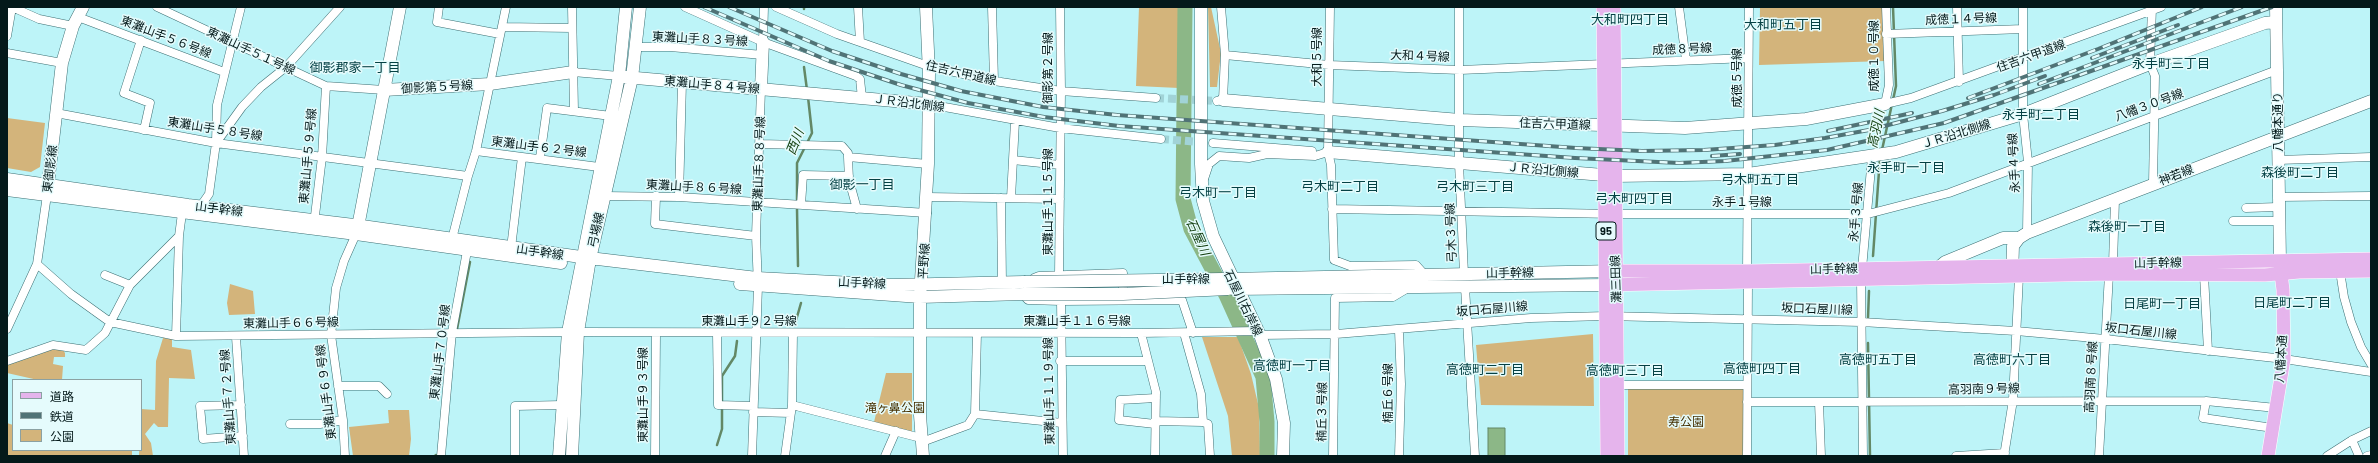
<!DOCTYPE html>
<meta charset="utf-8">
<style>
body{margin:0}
#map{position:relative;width:2378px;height:463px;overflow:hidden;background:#bdf4f8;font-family:Barlow,"Noto Sans JP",sans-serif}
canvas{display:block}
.frame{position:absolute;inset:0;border:8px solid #04191a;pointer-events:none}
.legend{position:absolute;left:12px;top:379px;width:130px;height:72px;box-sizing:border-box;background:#e5fbfc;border:1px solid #8ba1a2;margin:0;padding:5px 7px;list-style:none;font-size:12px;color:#04191a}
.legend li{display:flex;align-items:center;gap:8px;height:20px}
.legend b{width:20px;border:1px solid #8ba1a2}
</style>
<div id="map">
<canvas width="2378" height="463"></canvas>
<div class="frame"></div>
<ul class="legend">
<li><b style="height:5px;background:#e5b4ec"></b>道路</li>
<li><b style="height:5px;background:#507376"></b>鉄道</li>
<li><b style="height:11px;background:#d3b47b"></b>公園</li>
</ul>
</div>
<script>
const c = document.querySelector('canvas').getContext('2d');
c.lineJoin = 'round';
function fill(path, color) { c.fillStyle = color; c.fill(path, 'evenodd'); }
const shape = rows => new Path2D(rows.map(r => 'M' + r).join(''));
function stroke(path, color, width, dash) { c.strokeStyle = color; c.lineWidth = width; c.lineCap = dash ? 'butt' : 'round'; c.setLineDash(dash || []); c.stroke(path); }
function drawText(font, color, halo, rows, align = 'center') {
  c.font = font + ' Barlow,"Noto Sans JP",sans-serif'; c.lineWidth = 3; c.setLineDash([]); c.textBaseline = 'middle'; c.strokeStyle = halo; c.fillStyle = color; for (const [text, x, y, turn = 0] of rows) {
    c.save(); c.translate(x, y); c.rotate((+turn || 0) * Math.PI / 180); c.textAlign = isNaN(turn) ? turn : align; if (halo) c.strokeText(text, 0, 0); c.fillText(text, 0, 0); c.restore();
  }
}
fill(shape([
 [1139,7,1181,7,1179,88,1136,86],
 [1208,7,1211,7,1221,53,1217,87,1210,87],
 [1760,7,1882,7,1885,61,1759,65],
 [7,118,45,123,40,167,31,172,7,168],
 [230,284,253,291,255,314,229,315,227,303],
 [1593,334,1594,406,1481,405,1476,345],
 [1202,337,1238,337,1251,374,1259,408,1260,456,1232,456,1228,416],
 [163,338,172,339,172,347,191,350,195,379,169,378,168,427,158,427,154,423,145,434,151,443,153,456,139,456,141,409,155,410,156,361],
 [52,349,63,350,65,353,65,357,54,357,53,364,63,366,62,380,38,380,7,373,7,364],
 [886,373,912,373,912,432,874,422],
 [1628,388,1744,389,1743,456,1628,456],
 [388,410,409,410,411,439,409,456,353,456,349,427,389,423],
 [7,423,13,425,13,450,132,450,132,456,7,456]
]), '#d3b47b');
const water = shape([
 [1488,428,1505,428,1505,456,1488,456,1488,428]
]);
fill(water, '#8cb787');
stroke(water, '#638866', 1);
stroke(shape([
 [804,7,804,9],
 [1893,7,1896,86,1893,100],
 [804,67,807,90],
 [1882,150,1892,104],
 [797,201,797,163,812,133,808,97],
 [797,209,798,266],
 [1873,256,1880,157],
 [1868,318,1869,291],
 [795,324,801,303],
 [457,329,470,262],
 [1868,343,1870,456],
 [717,445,722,429,722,376,735,356,737,341],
 [435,456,436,455]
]), '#638866', 2.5);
stroke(shape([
 [1185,7,1183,199,1191,229,1226,295,1263,377,1267,422,1267,456]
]), '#8cb787', 15);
stroke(shape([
 [1156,98,1217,101],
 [1161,139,1213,143]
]), '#a1d3d7', 8, [8, 4]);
const street = shape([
 [12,7,39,19,73,26],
 [157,7,326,86,384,90],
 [439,7,437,22,500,34],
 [572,7,574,111],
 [685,7,763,42,856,76,860,79,862,98],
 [776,7,837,34,928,66,994,81,1061,91,1156,98],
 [858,7,860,42],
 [992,7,994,81],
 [1330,7,1328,152,1331,165,1334,260,1350,266,1416,265,1424,274],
 [1459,7,1459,163,1464,274],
 [1679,7,1686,60],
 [1886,7,1889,85,1885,104,1911,98,2161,7],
 [1957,7,1959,82],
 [2023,7,2023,114,2028,162,2027,233],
 [2152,7,2150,64,2155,76,2153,184],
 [78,17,224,72],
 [502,27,572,28],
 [1886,34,2023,29],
 [7,36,12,7],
 [141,40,124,93,150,103,144,130],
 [763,42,764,7],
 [637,47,670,47,763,55],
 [7,53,62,63],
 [1225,55,1329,65,1460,70,1748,58],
 [573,72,619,76],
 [1217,101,1223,100,1225,55,1221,7],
 [928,104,1060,128,1161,139],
 [56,113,216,143,468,176,476,151,506,7],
 [216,142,217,105,241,7],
 [1213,143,1312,151],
 [760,144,842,146,848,153,848,157,928,164],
 [476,151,599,167],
 [848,157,849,180,857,209],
 [540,158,547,108,611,116],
 [1013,160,1060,165],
 [2278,160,2371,157],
 [1204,179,1209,164,1219,156,1249,158,1267,154,1315,156,1328,152],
 [604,196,679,197,927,213],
 [656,196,655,224,756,236],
 [679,197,682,82],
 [927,197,1060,199],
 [2278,197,2371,196],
 [1001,198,1002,283],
 [1011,198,1015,121],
 [801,205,803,175,849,176],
 [200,207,209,194,216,143,242,107,261,87,286,67,340,7],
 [2246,208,2278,207],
 [1332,209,1616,214,1868,214,1949,193,2277,70],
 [2233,221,2278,221],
 [314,224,322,157,326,86],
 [452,239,468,176],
 [511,248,522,157],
 [37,264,71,294,110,322,176,336,568,332],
 [2113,264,2115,199],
 [1862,269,1872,157],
 [1747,271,1749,7],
 [2340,271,2344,297,2351,322,2361,347,2371,364],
 [105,275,130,285],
 [1059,275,1061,91,1060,7],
 [2204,275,2208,351],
 [1034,278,1039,276,1123,273,1123,298],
 [1861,280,1863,456],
 [1465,287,1475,456],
 [1023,295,1028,300,1061,301,1182,300,1193,333],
 [1061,301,1063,456],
 [7,329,37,264,47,195],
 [1399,330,1401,384,1399,456],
 [578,332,1141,333,1258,331],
 [717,333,718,405,753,406],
 [1141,333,1156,392,1155,456],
 [1184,333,1201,394,1203,422,1208,424,1210,456],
 [1260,335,1336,334,1531,318,1606,316,1861,322,2016,331,2105,339,2284,359,2371,372],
 [176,336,179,236],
 [236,337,244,456],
 [7,361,53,345,86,350,105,333,130,285,179,236,182,213],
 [1060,361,1148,361],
 [1618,385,1747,385],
 [338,386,379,386,387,394],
 [1747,402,2206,401],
 [1819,402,1821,456],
 [241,405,200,406,203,439,243,436],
 [792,405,921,438],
 [753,412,791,413],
 [975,414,1062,423],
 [1155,421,1203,422],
 [290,424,320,424,343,420],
 [1155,424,1119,420,1120,400,1156,398],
 [2273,428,2203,418,2206,401,2276,408],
 [2352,440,2359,456],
 [922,442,968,425,975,414,977,333],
 [345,456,343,420,331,335,336,288,344,261,356,234],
 [441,456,452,332,467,251],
 [515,456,515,406,562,405],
 [655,456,656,334],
 [752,456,758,286,756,236,761,89],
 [785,456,792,405,793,333],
 [885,456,896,431],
 [1333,456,1335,298,1393,297,1408,288],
 [1747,456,1748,282],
 [1956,456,2005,453],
 [2004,456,2013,400,2019,276],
 [2099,456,2109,274],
 [2327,456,2352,440,2371,431],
 [2367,456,2371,455]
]);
const secondary = shape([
 [1201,7,1201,164,1203,201,1213,236,1260,335,1276,379,1284,423,1283,456],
 [2276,7,2280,261],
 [625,77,928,104],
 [761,89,763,42],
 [384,90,490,84,573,72],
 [1223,100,1460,120,1685,128,1806,119,1885,104],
 [1328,152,1615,176,1748,174,1896,152,2023,114,2150,64,2265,23,2276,22],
 [7,179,188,205,362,226,581,257,757,278,892,285,1024,282],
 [7,190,356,234,561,263],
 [47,193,62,63,73,26,83,7],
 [357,232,400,7],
 [1939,267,1945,262,2003,238,2019,238],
 [2012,275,2013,246,2019,238,2027,233,2371,101],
 [1228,279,1615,271],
 [740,284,920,297,1023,294],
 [1233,289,1606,285],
 [559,456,568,332,619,76,626,7],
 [572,456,578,332,590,259,632,78,640,7],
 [923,456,920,415,920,297,928,164,929,73,926,7]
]);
const primary = shape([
 [1603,7,1607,456],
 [1614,7,1618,456],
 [1615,271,1747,271,2371,259],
 [1606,285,2109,274,2265,275,2299,272,2371,271],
 [2268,456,2284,359,2283,290,2280,265]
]);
stroke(street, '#3d7074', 9);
stroke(secondary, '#3d7074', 13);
stroke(primary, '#fff', 14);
stroke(street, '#fff', 8);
stroke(secondary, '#fff', 12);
stroke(primary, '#e5b4ec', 13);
const rail = shape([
 [704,7,829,61,901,85,968,103,1044,117,1119,126,1575,158,1679,163,1725,161,1827,150,1944,123,2272,7],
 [729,7,832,51,901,74,961,91,1043,107,1117,115,1576,148,1642,151,1704,150,1775,145,1825,138,1869,130,1942,111,1994,95,2045,76],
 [2092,58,2178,25],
 [2039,84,2242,7],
 [1968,98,2098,49,2202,7],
 [1828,131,1912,113],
 [1712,156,1740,154]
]);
stroke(rail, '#507376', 4);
stroke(rail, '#e5fbfc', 2.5, [8]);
const secondaryBridge = shape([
 [1024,282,1223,279],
 [1023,294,1123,294,1228,289]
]);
stroke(secondaryBridge, '#3d7074', 13, []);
stroke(secondaryBridge, '#fff', 12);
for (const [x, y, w] of [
 [1606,231,20]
]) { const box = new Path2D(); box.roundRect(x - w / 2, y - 9, w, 18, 3); c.fillStyle = '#e5fbfc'; c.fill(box); stroke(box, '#04191a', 1); }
drawText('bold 11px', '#04191a', null, [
 ["95",1606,231]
]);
drawText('12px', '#04191a', '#e5fbfc', [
 ["成徳１４号線",1961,19,-2],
 ["東灘山手５６号線",166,37,21],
 ["東灘山手８３号線",700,39,3],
 ["成徳８号線",1682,49,-2],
 ["東灘山手５１号線",251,51,25],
 ["大和４号線",1420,56,2],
 ["成徳１０号線",1874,56,-90],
 ["住吉六甲道線",2031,56,-20],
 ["大和５号線",1317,57,-90],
 ["御影第２号線",1048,68,-90],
 ["住吉六甲道線",961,73,13],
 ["成徳５号線",1737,78,-90],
 ["東灘山手８４号線",712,85,5],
 ["御影第５号線",437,87,-3],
 ["ＪＲ沿北側線",909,103,7],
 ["八幡３０号線",2149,105,-20],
 ["八幡本通り",2278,122,-90],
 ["住吉六甲道線",1555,124,2],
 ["東灘山手５８号線",215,129,9],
 ["ＪＲ沿北側線",1956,134,-17],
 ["東灘山手６２号線",539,147,7],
 ["東灘山手５９号線",308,156,-85],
 ["永手４号線",2014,163,-93],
 ["東灘山手８８号線",759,164,-88],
 ["東御影線",50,169,-83],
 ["ＪＲ沿北側線",1543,170,5],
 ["神若線",2176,175,-21],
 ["東灘山手８６号線",694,187,3],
 ["東灘山手１１５号線",1048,202,-90],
 ["永手１号線",1742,202],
 ["山手幹線",219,209,7],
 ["永手３号線",1856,212,-85],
 ["弓場線",596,230,-78],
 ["弓木３号線",1451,233,-92],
 ["山手幹線",540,252,8],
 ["平野線",924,261,-86],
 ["山手幹線",2158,263,-1],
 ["山手幹線",1834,269,-1],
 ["山手幹線",1510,273,-1],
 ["山手幹線",1186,279],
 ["灘三田線",1616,279,-92],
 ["山手幹線",862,283,3],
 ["石屋川右岸線",1243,303,64],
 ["坂口石屋川線",1492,309,-5],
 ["坂口石屋川線",1817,309,2],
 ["東灘山手９２号線",749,321],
 ["東灘山手１１６号線",1077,321],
 ["東灘山手６６号線",291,323,-1],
 ["坂口石屋川線",2141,331,6],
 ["東灘山手７０号線",440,352,-83],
 ["八幡本通",2281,359,-86],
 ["高羽南８号線",2091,377,-87],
 ["高羽南９号線",1984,389,-1],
 ["東灘山手１１９号線",1049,391,-91],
 ["東灘山手６９号線",326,392,-97],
 ["楠丘６号線",1388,393,-90],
 ["東灘山手９３号線",643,395,-90],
 ["東灘山手７２号線",228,397,-94],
 ["楠丘３号線",1322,412,-89]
]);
drawText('12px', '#463000', '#e5fbfc', [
 ["滝ヶ鼻公園",895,408],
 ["寿公園",1686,422]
]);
drawText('13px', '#054144', '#e5fbfc', [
 ["大和町四丁目",1630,20],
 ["大和町五丁目",1783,25],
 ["永手町三丁目",2171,64],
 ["御影郡家一丁目",355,68],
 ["永手町二丁目",2041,115],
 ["永手町一丁目",1906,168],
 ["森後町二丁目",2300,173],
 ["弓木町五丁目",1760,180],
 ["御影一丁目",862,185],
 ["弓木町二丁目",1340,187],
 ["弓木町三丁目",1475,187],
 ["弓木町一丁目",1218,193],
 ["弓木町四丁目",1634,199],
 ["森後町一丁目",2127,227],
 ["日尾町二丁目",2292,303],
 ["日尾町一丁目",2162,304],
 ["高徳町五丁目",1878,360],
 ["高徳町六丁目",2012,360],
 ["高徳町一丁目",1292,366],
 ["高徳町四丁目",1762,369],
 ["高徳町二丁目",1485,370],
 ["高徳町三丁目",1625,371]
]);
drawText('italic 13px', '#113d0c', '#e5fbfc', [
 ["高羽川",1876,129,-78],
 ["西川",795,142,-68],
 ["石屋川",1198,237,66]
]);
</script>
